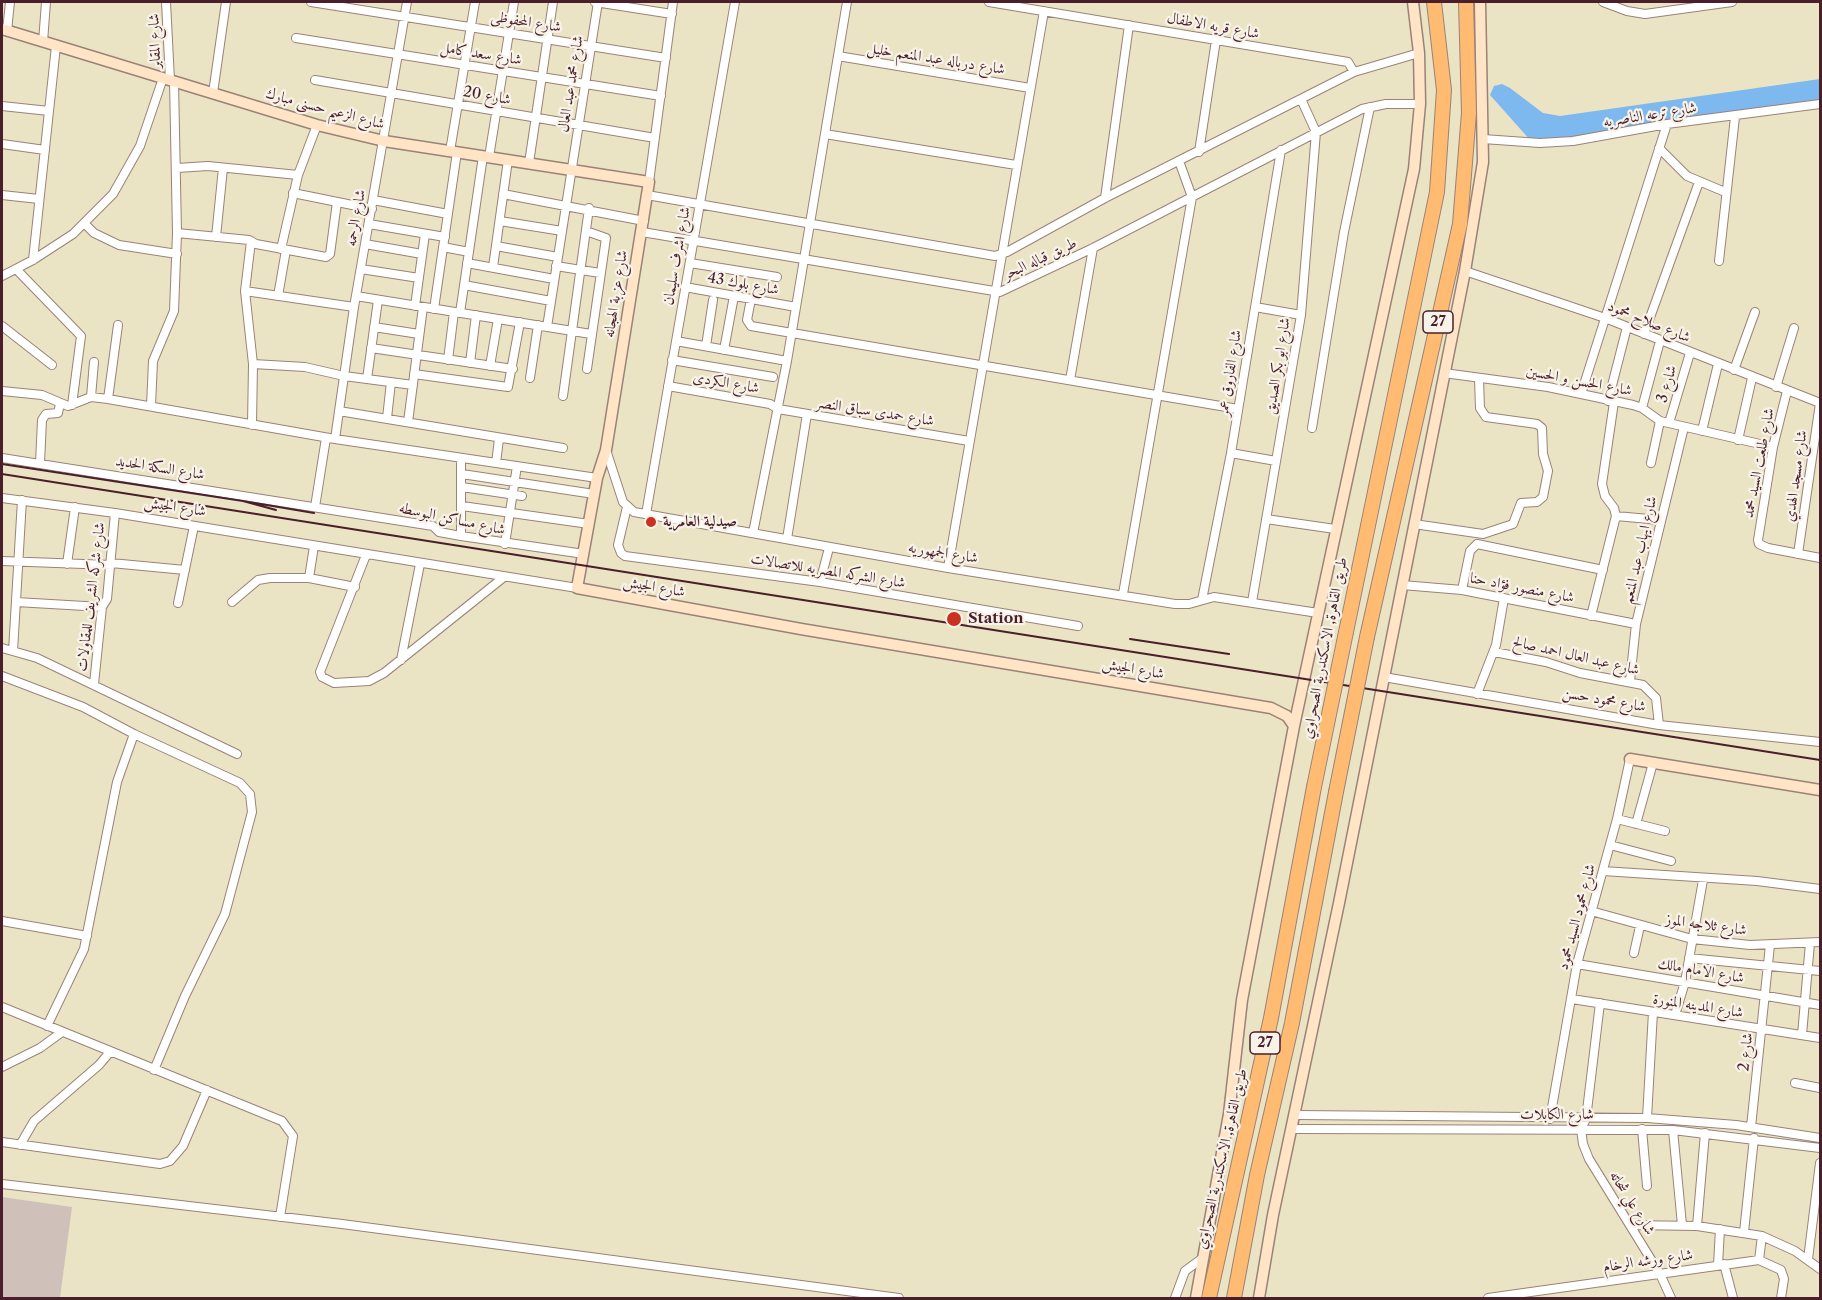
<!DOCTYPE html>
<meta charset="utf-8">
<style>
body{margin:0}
#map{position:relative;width:1822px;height:1300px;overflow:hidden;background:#ebe4c4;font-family:"Libre Caslon Text",serif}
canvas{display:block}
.frame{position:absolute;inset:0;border:3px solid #4a1f2b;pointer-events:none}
</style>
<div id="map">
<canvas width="1822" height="1300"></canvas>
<div class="frame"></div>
</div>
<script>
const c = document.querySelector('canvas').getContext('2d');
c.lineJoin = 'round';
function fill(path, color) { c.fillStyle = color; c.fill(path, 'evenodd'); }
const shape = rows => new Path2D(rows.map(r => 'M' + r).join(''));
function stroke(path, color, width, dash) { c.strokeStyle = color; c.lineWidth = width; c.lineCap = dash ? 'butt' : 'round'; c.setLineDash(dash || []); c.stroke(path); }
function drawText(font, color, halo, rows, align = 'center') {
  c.font = font + ' "Libre Caslon Text",Amiri,serif'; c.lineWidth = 4.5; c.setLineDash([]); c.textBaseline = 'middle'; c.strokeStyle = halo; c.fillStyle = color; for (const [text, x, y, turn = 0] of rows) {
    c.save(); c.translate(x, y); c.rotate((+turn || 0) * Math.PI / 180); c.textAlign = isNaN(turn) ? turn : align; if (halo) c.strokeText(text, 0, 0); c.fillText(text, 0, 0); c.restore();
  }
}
fill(shape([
 [2,1197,72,1207,60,1298,2,1298]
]), '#cfc0ba');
fill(shape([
 [1820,79,1820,102,1539,142,1531,141,1490,95,1494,86,1502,84,1510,88,1543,113,1560,116]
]), '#7db8ef');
const street = shape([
 [166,2,170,80],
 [311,2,666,58],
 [595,2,672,14],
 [989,2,1348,62,1354,72],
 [1603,2,1627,11,1645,14,1732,2],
 [7,31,10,2],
 [296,38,661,96],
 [43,42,46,2],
 [838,56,1030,88],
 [315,80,655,138],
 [213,93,226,2],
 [2,106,49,111],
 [825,134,1016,165],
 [1483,139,1540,143,1573,141,1667,124,1820,104],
 [2,144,45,150],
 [1659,148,1687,176,1725,192],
 [450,151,475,2],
 [1199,152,1216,40],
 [489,157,514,2],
 [529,163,553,2],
 [177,168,208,166,298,175],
 [649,182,673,2],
 [293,193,372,209],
 [503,194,644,221],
 [2,195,39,199],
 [647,195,995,256,1007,252,1105,198,1354,72,1419,53],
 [1105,198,1129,25],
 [373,200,448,214],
 [500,221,562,231],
 [85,224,94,233,119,245,177,254],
 [369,224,445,237],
 [586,231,606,238,587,369],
 [642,232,1000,292,1093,248,1362,109,1386,104,1420,104],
 [177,233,249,240,256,244,326,257,330,254,337,202],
 [216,237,223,168],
 [251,241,245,291,253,364,252,425],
 [365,244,422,254],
 [496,246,558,257],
 [443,247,469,252],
 [281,249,298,175,317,125],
 [33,260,56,46],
 [1719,261,1735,117],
 [467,263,554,279],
 [690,263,777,277],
 [556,266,600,273],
 [493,267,508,160],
 [16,269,81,336,72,405],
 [361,269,419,278],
 [1465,271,1605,318,1820,403],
 [2,276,33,260,73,234,113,194,140,146,163,78],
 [464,285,551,301],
 [685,287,796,307],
 [245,291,354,307],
 [278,296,286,250],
 [356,296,591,334],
 [751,299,747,320,751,326,1238,409],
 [415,306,425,234],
 [1255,307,1301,315],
 [434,309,457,152],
 [460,313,483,156],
 [2,326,52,365],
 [374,327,419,334],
 [547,327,598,2],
 [1644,334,1699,182],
 [676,341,787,361],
 [706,346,713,300],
 [371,348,513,369],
 [724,350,734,296],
 [448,360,454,312],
 [672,360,773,377],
 [470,363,476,315],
 [253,364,305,367,344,376,413,385],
 [490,366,498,319],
 [1734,370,1755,312],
 [1444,373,1548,387,1633,405,1642,408,1660,421,1773,447],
 [414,374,508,387,520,322],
 [530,378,538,325],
 [367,379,378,300],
 [1070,380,1093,248],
 [668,386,770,404,778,409,969,441],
 [1776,387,1794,328],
 [2,391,42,395,68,406,91,397,108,399,335,439,597,478],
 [1787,391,1773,447,1758,540,1759,544,1768,548,1820,558],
 [1581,394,1667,124],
 [563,396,589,208],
 [91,397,94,362],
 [108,399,118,325],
 [1608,401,1627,327],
 [151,406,153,361,174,311,177,233,174,81],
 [1642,408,1660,341],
 [339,411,563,448],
 [387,418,391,382],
 [408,422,423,307],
 [1669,423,1690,353],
 [1312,428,1344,232,1370,107],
 [1702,431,1718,364],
 [335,439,354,307,407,2],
 [1738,440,1752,378],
 [606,450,623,502,634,512,948,568,1175,604,1189,604,1214,597,1318,613],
 [1231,453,1276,461],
 [2,458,433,526,439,532,461,536,584,554],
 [40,463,42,420,46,414,58,413,60,404],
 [496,463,499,439],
 [1651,463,1660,421],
 [462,474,594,494],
 [462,487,522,496],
 [2,498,115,513,577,588],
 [462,506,589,524],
 [315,507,326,438],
 [627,507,618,545,621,553,625,556,820,582,1078,626],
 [646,514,735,2],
 [1616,516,1660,520],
 [1266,519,1335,529],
 [1414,524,1483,534,1513,524,1521,503,1537,502,1543,497,1548,471,1543,454,1542,428,1537,424,1486,417,1480,408,1479,379],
 [753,533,787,361,847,2],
 [461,536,461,458],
 [787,539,807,414],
 [505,544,517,466],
 [1798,554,1820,403],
 [366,555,320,672,322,677,334,683,369,681,384,673,504,577],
 [2,561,111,565],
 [111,563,185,570],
 [67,564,75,507],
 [948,568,1044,11],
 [309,578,314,546],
 [820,582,829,548],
 [1402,585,1462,590,1636,624],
 [1462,590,1470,551,1477,544,1603,570],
 [1123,594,1192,197,1179,161],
 [1202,600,1231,453,1281,150],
 [16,602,102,607],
 [232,602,258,580,270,578,309,578,355,587],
 [1252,602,1301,315,1316,132,1301,99],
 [178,603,194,526],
 [1591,616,1616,516,1614,508,1605,496,1602,484,1614,402],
 [2,648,37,658,237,754],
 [13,651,22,500],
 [1494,652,1546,662,1580,673,1643,685,1656,698,1659,725],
 [401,660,420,564],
 [2,676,83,707,134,734,240,783,250,794,252,812,225,914,185,996,154,1070],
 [1384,677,1659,725,1820,742],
 [1630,681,1636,624,1684,427],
 [94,684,102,607,107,599,115,513],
 [1477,694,1496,645,1504,598],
 [1617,819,1665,831],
 [1636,824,1653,763],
 [1610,845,1671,861],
 [1603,871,1757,881,1820,889],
 [1591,911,1692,939,1750,945,1820,942],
 [2,921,87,936],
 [1634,953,1640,926],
 [1689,958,1820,971],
 [1577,964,1820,1005],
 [1572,999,1820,1038],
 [1600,1003,1586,1119,1581,1129,1583,1144,1589,1159,1660,1274,1671,1298],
 [2,1007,282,1121,293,1136,280,1217],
 [1675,1015,1685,982,1703,880],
 [47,1026,84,949,117,782,134,734],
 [1802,1035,1810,943],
 [2,1067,40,1048,62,1032],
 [1795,1083,1820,1088],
 [1296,1115,1647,1118,1736,1125,1820,1138],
 [1647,1118,1653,1012],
 [1550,1119,1577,964,1617,819,1630,759],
 [1751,1127,1770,945],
 [1293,1129,1673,1130,1820,1148],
 [1642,1129,1647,1186],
 [1673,1130,1682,1225],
 [2,1142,160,1164,170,1161,183,1146,207,1090],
 [20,1145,34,1121,99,1065,110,1052],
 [2,1184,342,1224,899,1298],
 [1630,1225,1697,1226,1762,1236,1795,1251,1820,1269],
 [1697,1226,1705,1133],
 [1744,1232,1754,1138],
 [1808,1259,1820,1163],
 [1759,1260,1762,1236],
 [1724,1264,1733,1298],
 [1718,1265,1720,1229],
 [1175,1298,1185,1271,1204,1257],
 [1488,1298,1759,1260,1781,1270,1784,1279,1781,1298]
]);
const secondary = shape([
 [2,29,317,125,384,141,649,182,606,450,597,478,577,588,801,629,1271,708,1287,716,1294,726],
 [1630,759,1820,790],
 [1196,1298,1229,1114,1242,1000,1294,726,1414,169,1420,104,1419,53,1413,2],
 [1259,1298,1273,1215,1339,903,1465,271,1483,162,1480,2]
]);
const highway = shape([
 [1346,632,1437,192,1444,90,1434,2],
 [1367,637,1460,224,1469,113,1466,2],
 [1209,1298,1271,1018,1314,787],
 [1234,1298,1257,1175,1292,1023,1336,792]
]);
stroke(street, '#9a8278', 10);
stroke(secondary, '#9a8278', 13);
stroke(highway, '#9a8278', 16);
stroke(street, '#fff', 8);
stroke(secondary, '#ffe4c6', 10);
stroke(highway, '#ffbb71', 14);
stroke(shape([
 [2,464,243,501],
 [2,474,1820,760],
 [276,510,243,501,314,513],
 [1130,639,1229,654]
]), '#4a1f2b', 2);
const highwayBridge = shape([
 [1314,787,1346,632],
 [1336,792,1367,637]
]);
stroke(highwayBridge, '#9a8278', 16, []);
stroke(highwayBridge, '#ffbb71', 14);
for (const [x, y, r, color] of [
 [651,522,6,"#c8321e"],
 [954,619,8,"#c8321e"]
]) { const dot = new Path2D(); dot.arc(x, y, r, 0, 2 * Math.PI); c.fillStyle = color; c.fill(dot); stroke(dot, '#f7f3e8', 2); }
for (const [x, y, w] of [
 [1438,322,30],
 [1265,1043,30]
]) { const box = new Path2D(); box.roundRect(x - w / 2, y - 11, w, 22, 4.5); c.fillStyle = '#f7f3e8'; c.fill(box); stroke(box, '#4a1f2b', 1.5); }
drawText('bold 14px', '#4a1f2b', null, [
 ["27",1438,322],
 ["27",1265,1043]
]);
drawText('15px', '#4a1f2b', '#f7f3e8', [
 ["شارع المحفوظى",526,22,9],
 ["شارع قريه الاطفال",1213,26,10],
 ["شارع المقابر",155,41,-92],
 ["شارع سعد كامل",481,54,9],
 ["شارع درباله عبد المنعم خليل",936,59,9],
 ["شارع محمد عبد العال",571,84,-81],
 ["شارع 20",487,96,10],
 ["شارع الزعيم حسنى مبارك",325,109,15],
 ["شارع ترعه الناصريه",1650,115,-9],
 ["شارع الرحمه",356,218,-80],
 ["شارع اشرف سليمان",677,256,-80],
 ["طريق قباله البحر",1040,259,-25],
 ["شارع بلوك 43",743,284,10],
 ["شارع عزبة الهجانه",616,294,-81],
 ["شارع صلاح محمود",1649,322,22],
 ["شارع ابو بكر الصديق",1278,366,-81],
 ["شارع الفاروق عمر",1230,373,-81],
 ["شارع الحسن و الحسين",1579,381,11],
 ["شارع الكردى",726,383,10],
 ["شارع 3",1667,384,-74],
 ["شارع حمدى سباق النصر",875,412,9],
 ["شارع طلعت السيد محمد",1759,463,-79],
 ["شارع السكة الحديد",160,468,9],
 ["شارع مسجد الهدي",1796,476,-82],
 ["شارع الجيش",175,507,9],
 ["شارع مساكن البوسطه",452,519,12],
 ["شارع ايهاب عبد المنعم",1640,550,-77],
 ["شارع الجمهوريه",943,553,9],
 ["شارع الشركه المصريه للاتصالات",828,571,9],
 ["شارع الجيش",654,587,10],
 ["شارع منصور فؤاد حنا",1522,588,11],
 ["شارع شركه الشريف للمقاولات",91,597,-83],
 ["طريق القاهرة, الاسكندرية الصحراوي",1325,648,-79],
 ["شارع عبد العال احمد صالح",1576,656,13],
 ["شارع الجيش",1133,669,10],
 ["شارع محمود حسن",1604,700,10],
 ["شارع محمود السيد محمود",1577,917,-75],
 ["شارع ثلاجه الموز",1706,925,8],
 ["شارع الامام مالك",1701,971,10],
 ["شارع المدينه المنورة",1698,1006,9],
 ["شارع 2",1746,1052,-84],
 ["شارع الكابلات",1557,1115],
 ["طريق القاهرة, الاسكندرية الصحراوي",1222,1159,-77],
 ["شارع علي شحاته",1632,1203,58],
 ["شارع ورشه الرخام",1648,1261,-8]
]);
drawText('bold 15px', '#4a1f2b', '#f7f3e8', [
 ["صيدلية العامرية",663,522],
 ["Station",968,619]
], 'left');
</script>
